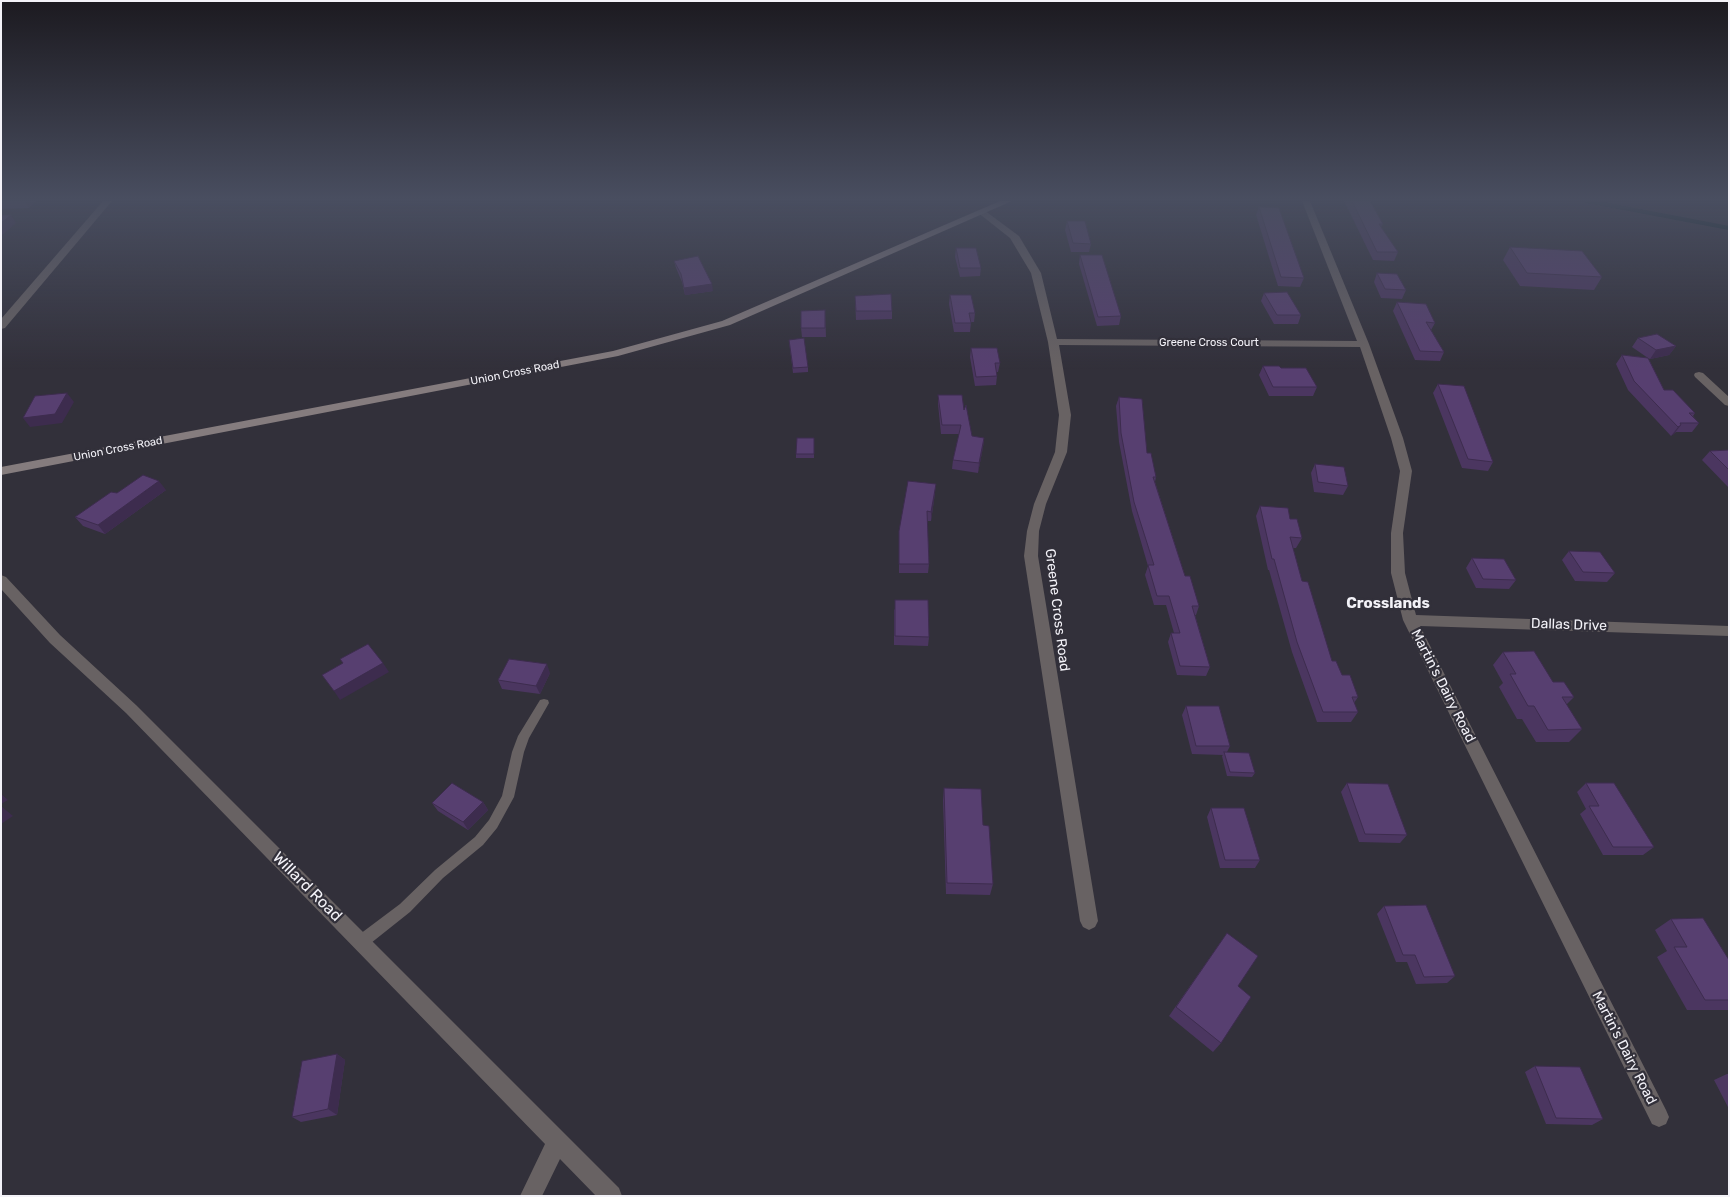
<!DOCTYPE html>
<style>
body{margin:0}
#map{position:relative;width:1730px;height:1197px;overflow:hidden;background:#32303a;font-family:Rubik,sans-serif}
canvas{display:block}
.frame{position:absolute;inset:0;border:2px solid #f3f2f8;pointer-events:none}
</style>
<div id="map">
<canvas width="1730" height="1197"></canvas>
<div class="frame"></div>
</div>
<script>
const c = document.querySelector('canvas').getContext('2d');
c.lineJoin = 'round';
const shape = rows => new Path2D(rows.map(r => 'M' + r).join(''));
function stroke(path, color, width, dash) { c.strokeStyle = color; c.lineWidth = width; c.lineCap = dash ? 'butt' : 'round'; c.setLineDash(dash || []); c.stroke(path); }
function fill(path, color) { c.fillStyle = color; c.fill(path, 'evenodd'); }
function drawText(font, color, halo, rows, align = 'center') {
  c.font = font + ' Rubik,sans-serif'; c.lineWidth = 4.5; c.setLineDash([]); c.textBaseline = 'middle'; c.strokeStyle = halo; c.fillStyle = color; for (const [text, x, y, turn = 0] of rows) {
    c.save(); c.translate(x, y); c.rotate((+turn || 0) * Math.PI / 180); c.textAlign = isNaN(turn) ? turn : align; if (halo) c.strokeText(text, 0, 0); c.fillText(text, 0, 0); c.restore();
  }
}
stroke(shape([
 [1587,201,1729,228]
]), '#031e20', 4);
fill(shape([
 [544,699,548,700,549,703,529,738,524,752,514,797,497,828,483,845,443,878,410,912,366,947,361,948,356,947,354,942,356,937,400,904,435,870,475,837,489,820,502,796,512,752,518,736,540,700,544,699]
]), '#686263');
fill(shape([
 [103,201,112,201,5,328,1,329,1,319,103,201],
 [1302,201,1310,201,1369,344,1403,438,1412,471,1403,533,1405,573,1416,615,1729,626,1729,636,1420,626,1666,1110,1669,1117,1666,1124,1659,1127,1652,1124,1403,620,1391,573,1391,533,1400,471,1391,438,1360,347,1059,345,1071,415,1067,452,1046,504,1039,531,1038,556,1098,921,1095,927,1089,930,1083,927,1080,921,1024,556,1027,531,1034,504,1055,452,1059,415,1048,342,1031,273,1010,238,977,212,984,210,1019,236,1041,273,1057,339,1357,341,1302,201],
 [1699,372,1703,373,1729,397,1729,406,1725,405,1695,377,1694,375,1695,373,1699,372],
 [1,575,6,577,60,635,136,705,619,1188,622,1196,596,1196,560,1159,542,1196,520,1196,545,1144,126,713,50,643,1,589,1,575]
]), '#686263');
fill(shape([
 [1000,201,1012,201,730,325,618,356,1,475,1,467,613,351,722,321,1000,201]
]), '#857c7e');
fill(shape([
 [1,201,36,201,29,208,1,209],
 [1344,201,1370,201,1383,224,1381,227,1398,252,1394,261,1373,260],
 [1259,207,1304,278,1300,287,1278,286,1256,215],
 [1067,221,1091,244,1089,252,1071,252,1065,230],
 [1510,247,1602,277,1594,290,1520,286,1503,260],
 [956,248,981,268,980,276,960,277,955,257],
 [1080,255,1121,316,1119,325,1097,326,1079,264],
 [674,261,713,291,685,295,682,282,676,268],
 [1377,273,1406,290,1402,299,1381,298,1374,282],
 [1264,293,1301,315,1298,324,1274,324,1261,301],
 [950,295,975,313,974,322,971,322,970,332,954,332,949,304],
 [855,296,892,311,892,319,856,320],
 [1397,302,1435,323,1431,330,1444,352,1440,361,1415,360,1393,311],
 [825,310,826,337,802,337,801,328],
 [1638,338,1676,346,1669,355,1650,359,1648,358,1664,390,1695,413,1693,416,1699,423,1692,432,1676,432,1671,436,1628,390,1616,364,1622,355,1648,358,1632,347],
 [789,340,808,367,808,372,793,373],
 [971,348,1000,363,998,372,996,372,997,376,996,385,975,386,970,357],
 [1263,366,1317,387,1313,396,1269,396,1259,375],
 [1438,384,1493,462,1488,471,1462,468,1433,393],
 [938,395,972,436,984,438,983,447,978,473,952,469,953,460,959,434,941,434,938,404],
 [1119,397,1147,453,1156,477,1155,482,1185,576,1199,606,1196,615,1195,615,1210,667,1206,676,1177,675,1168,642,1171,633,1174,633,1166,605,1154,605,1145,575,1148,566,1132,511,1119,442,1116,406],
 [814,438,814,458,796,458,796,454],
 [1729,450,1729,488,1702,460,1710,451],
 [1315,464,1348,486,1343,495,1314,492,1311,473],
 [166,490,105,534,83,526,75,517,117,493],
 [935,493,931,521,927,521,929,564,928,573,899,573,899,531],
 [1260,506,1290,519,1302,538,1296,548,1293,548,1302,581,1332,661,1358,697,1354,703,1358,712,1351,722,1317,722,1292,652,1269,570,1268,570,1256,516],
 [1569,551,1615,573,1607,582,1575,581,1562,560],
 [1472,558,1516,580,1509,589,1476,588,1466,568],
 [894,609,929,637,928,646,894,645],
 [1503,652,1553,682,1574,697,1566,705,1582,729,1569,742,1536,742,1522,719,1517,719,1499,687,1503,683,1493,665],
 [550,673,540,694,502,689,498,680],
 [1186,706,1230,746,1227,752,1255,773,1252,777,1227,776,1222,756,1223,755,1192,754,1182,715],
 [1347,783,1407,835,1400,843,1359,842,1341,792],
 [1586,783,1654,847,1643,855,1603,855,1580,814,1586,809,1577,792],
 [944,788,983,825,993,884,990,895,946,894,943,800],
 [483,802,488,810,468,830,438,811,432,803],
 [1211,808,1260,860,1255,868,1220,868,1207,817],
 [1384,906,1455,976,1447,983,1416,984,1407,962,1396,962,1377,914],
 [1671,919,1729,960,1729,1010,1687,1010,1657,957,1667,951,1655,930],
 [1227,933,1238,986,1221,1043,1213,1052,1169,1016],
 [337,1054,345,1060,337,1115,301,1122,292,1117],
 [1535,1066,1603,1119,1592,1125,1546,1124,1525,1072],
 [1727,1074,1729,1074,1729,1109,1714,1080]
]), '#4b3660');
fill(shape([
 [24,201,36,201,29,208],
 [11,215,16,223,1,236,1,223],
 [712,284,713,291,685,295,684,288],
 [1676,346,1669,355,1650,359,1656,350],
 [67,393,74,402,62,423,30,427,23,418],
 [1681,425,1674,434,1671,436,1678,427],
 [984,438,983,447,978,473,979,463],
 [159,481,166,490,105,534,98,525],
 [936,484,935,493,931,521,931,512],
 [383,663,389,672,340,700,334,691],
 [547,664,550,673,540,694,536,686],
 [1,794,8,800,1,804],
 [483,802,488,810,468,830,463,822],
 [1,806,13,816,1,824],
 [337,1054,345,1060,337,1115,328,1109]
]), '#3d2c4e');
const building = shape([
 [1352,201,1370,201,1383,224,1379,224,1398,252,1377,252,1352,201],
 [1259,207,1279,208,1304,278,1281,277,1259,207],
 [1,215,11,215,1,223,1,215],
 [1067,221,1085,221,1091,244,1073,243,1067,221],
 [1510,247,1582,251,1602,277,1527,273,1510,247],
 [956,248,976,248,981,268,960,268,956,248],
 [1080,255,1102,255,1121,316,1098,317,1080,255],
 [698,256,712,284,684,288,681,274,674,261,698,256],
 [1377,273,1397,274,1406,290,1385,289,1377,273],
 [1287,292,1301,315,1277,315,1264,293,1287,292],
 [891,294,892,311,856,311,855,296,891,294],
 [950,295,971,295,975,313,969,313,971,323,955,323,950,295],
 [1397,302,1426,304,1435,323,1426,322,1444,352,1420,351,1397,302],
 [825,310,825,328,801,328,801,311,825,310],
 [1657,334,1676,346,1656,350,1638,338,1657,334],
 [804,338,808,367,793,368,789,340,804,338],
 [971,348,997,348,1000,363,995,363,997,376,976,377,971,348],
 [1622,355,1648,358,1664,390,1673,390,1695,413,1689,413,1699,423,1680,423,1681,425,1678,427,1634,381,1622,355],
 [1263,366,1279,366,1281,368,1306,368,1317,387,1273,387,1263,366],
 [1438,384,1464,386,1493,462,1468,459,1438,384],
 [67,393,55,414,23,418,35,396,67,393],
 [938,395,962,395,964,410,966,405,972,436,984,438,979,463,953,460,961,425,942,425,938,395],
 [1119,397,1142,399,1147,453,1151,453,1156,477,1153,477,1185,576,1190,576,1199,606,1192,606,1210,667,1180,666,1171,633,1180,633,1169,596,1157,596,1148,565,1154,565,1134,502,1121,433,1119,397],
 [797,438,814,438,814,454,796,454,797,438],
 [1729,450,1729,470,1710,451,1729,450],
 [1315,464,1344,467,1348,486,1318,482,1315,464],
 [143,475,159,481,98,525,75,517,111,492,117,493,143,475],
 [908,481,936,484,931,512,927,511,929,564,899,564,899,531,908,481],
 [1260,506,1288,508,1290,519,1297,519,1302,538,1290,537,1302,581,1308,582,1332,661,1336,661,1342,675,1350,675,1358,697,1352,697,1358,712,1323,712,1297,642,1274,559,1272,559,1260,506],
 [1569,551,1600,552,1615,573,1583,572,1569,551],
 [1472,558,1504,559,1516,580,1483,579,1472,558],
 [895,600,928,600,929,637,895,636,895,600],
 [368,644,383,663,334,691,322,675,343,663,340,659,368,644],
 [1534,651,1553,682,1564,682,1574,697,1562,697,1582,729,1548,730,1534,706,1528,706,1510,674,1516,674,1503,652,1534,651],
 [509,659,547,664,536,686,498,680,509,659],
 [1186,706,1219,706,1230,746,1196,746,1186,706],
 [1224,752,1249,753,1255,773,1230,772,1224,752],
 [452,783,483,802,463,822,432,803,452,783],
 [1347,783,1388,784,1407,835,1365,834,1347,783],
 [1586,783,1614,783,1654,847,1613,847,1589,806,1599,806,1586,783],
 [944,788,981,789,983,825,989,826,993,884,947,883,944,788],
 [1211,808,1244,808,1260,860,1225,860,1211,808],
 [1426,905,1455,976,1424,977,1415,955,1403,955,1384,906,1426,905],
 [1703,918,1729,960,1729,1000,1705,1000,1674,947,1687,947,1671,919,1703,918],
 [1227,933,1258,956,1238,986,1251,997,1221,1043,1176,1007,1227,933],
 [337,1054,328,1109,292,1117,302,1061,337,1054],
 [1535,1066,1580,1067,1603,1119,1556,1118,1535,1066]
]);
fill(building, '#573f70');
stroke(building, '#3d2c4e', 1);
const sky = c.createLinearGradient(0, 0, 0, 369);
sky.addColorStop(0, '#1c1a20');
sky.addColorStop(0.54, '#494e60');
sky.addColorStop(1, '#494e6000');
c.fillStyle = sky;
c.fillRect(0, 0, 1730, 369);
drawText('11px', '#f3f2f8', '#32303a', [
 ["Greene Cross Court",1209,343],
 ["Union Cross Road",515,373,-11],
 ["Union Cross Road",118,449,-11]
]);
drawText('14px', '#f3f2f8', '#32303a', [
 ["Greene Cross Road",1057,610,83],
 ["Dallas Drive",1569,625,2],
 ["Martin's Dairy Road",1443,686,63],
 ["Martin's Dairy Road",1624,1048,63]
]);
drawText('bold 15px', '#f3f2f8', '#32303a', [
 ["Crosslands",1388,604]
]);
drawText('16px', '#f3f2f8', '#32303a', [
 ["Willard Road",307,887,45]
]);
</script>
